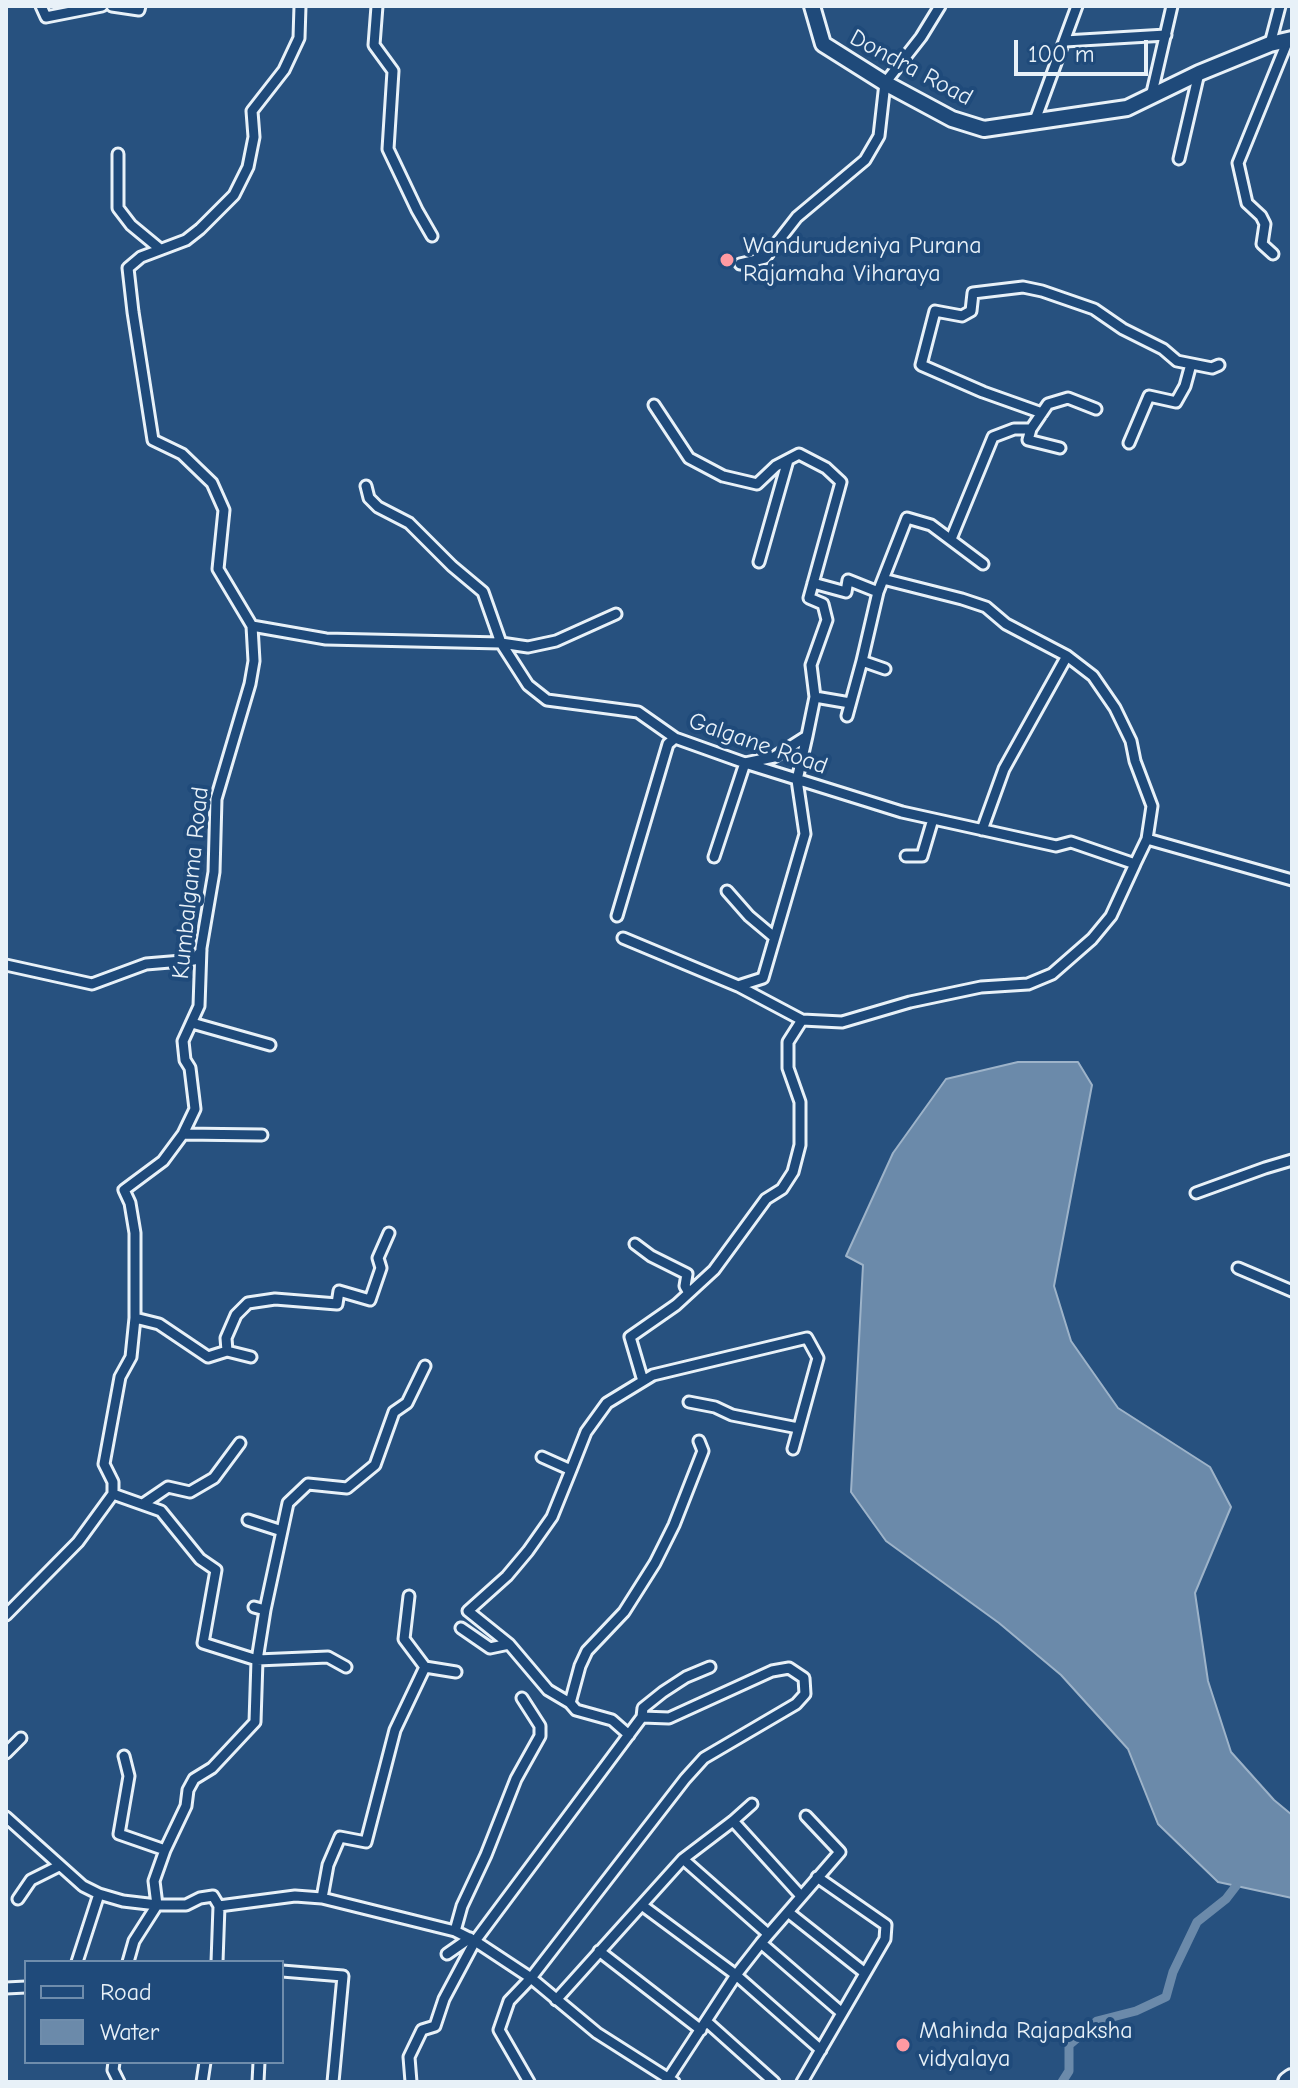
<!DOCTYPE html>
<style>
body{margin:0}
#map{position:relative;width:1298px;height:2088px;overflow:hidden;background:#27517f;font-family:"Comic Neue",sans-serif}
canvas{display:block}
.frame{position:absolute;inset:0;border:8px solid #e8f1f8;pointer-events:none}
.legend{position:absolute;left:24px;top:1960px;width:260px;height:104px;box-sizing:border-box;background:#1f4a7a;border:2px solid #6f8dac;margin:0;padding:10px 14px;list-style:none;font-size:24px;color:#e8f1f8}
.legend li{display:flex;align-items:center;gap:16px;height:40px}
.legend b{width:40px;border:2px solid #6f8dac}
.scale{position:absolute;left:1014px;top:40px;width:134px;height:36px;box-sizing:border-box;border:4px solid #e8f1f8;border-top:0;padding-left:10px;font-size:24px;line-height:28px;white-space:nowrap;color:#e8f1f8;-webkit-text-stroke:6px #1f4a7a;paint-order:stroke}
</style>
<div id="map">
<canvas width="1298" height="2088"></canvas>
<div class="frame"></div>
<ul class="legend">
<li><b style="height:10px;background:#1f4a7a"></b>Road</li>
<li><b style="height:22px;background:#6b8aaa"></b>Water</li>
</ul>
<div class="scale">100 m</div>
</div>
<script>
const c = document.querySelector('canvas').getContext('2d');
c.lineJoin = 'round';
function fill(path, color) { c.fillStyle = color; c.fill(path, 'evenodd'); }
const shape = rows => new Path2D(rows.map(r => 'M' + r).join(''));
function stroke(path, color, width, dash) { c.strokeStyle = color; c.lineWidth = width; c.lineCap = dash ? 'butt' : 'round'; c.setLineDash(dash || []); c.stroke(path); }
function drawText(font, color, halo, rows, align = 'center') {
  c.font = font + ' "Comic Neue",sans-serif'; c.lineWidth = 8; c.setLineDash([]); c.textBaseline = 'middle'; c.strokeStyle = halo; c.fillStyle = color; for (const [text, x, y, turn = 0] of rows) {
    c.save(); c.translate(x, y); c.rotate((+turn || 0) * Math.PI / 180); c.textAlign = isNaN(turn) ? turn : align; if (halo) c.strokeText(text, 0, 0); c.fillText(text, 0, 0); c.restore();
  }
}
const water = shape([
 [1018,1062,1078,1062,1092,1085,1054,1286,1071,1341,1118,1408,1210,1467,1231,1507,1195,1593,1208,1681,1231,1752,1274,1800,1292,1815,1292,1898,1218,1882,1158,1824,1128,1749,1061,1675,999,1623,886,1541,851,1492,863,1265,846,1256,893,1153,946,1079,1018,1062]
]);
fill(water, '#6b8aaa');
stroke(water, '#9db3c9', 2);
stroke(shape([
 [1062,2082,1069,2071,1069,2045,1097,2021,1136,2011,1166,1997,1173,1972,1197,1922,1226,1899,1236,1886]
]), '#6b8aaa', 9);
const street = shape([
 [41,6,46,17,102,6],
 [112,6,139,10,140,6],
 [377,6,374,45,393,71,388,149,417,210,432,236],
 [1065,41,1166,35],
 [1270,44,1280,6],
 [1151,97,1172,6],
 [1034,123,1077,6],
 [118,154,118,208,131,225,160,249],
 [1179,159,1199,73],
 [1273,254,1262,244,1265,224,1261,216,1247,203,1238,163,1288,40],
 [740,264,765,258,797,217,865,160,879,136,885,83,921,37,940,6],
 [654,405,689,458,723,476,757,484,776,466,799,454,826,468,841,482,809,598,823,604,827,620,811,665,815,697,807,736,774,757,745,763,714,857],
 [1042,413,983,392,921,365,935,311,962,316,971,311,973,293,1023,287,1042,291,1094,309,1123,329,1163,349,1177,361,1212,368,1219,365],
 [1031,429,1028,440,1060,448],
 [1129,443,1149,396,1176,402,1185,386,1191,364],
 [366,486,369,498,378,507,409,523,452,566,483,592,501,643,528,647,556,641,616,614],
 [951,539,993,437,1014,429,1031,429,1048,404,1068,398,1096,409],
 [759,562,788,460],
 [883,579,962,599,986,607,1006,624,1067,656,1093,676,1115,708,1131,741,1135,761,1152,806,1147,839,1133,868],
 [813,583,846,592,848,580,878,592,907,518,931,525,983,564],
 [878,592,862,661,885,669],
 [252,626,326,639,501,643,528,685,547,700,638,712,675,738,745,763,902,812,1056,846,1071,842,1135,864,1111,916,1092,939,1052,974,1028,984,981,987,910,1002,842,1022,802,1020,788,1042,788,1068,800,1102,800,1145,793,1172,782,1189,766,1199,714,1270,676,1305,630,1337,643,1381],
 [815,697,850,703],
 [847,716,862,661],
 [982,830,1004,769,1067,656],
 [1147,839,1292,880],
 [906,856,922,856,933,819],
 [727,891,749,916,774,937],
 [617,916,668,744,675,738],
 [623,938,738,986,763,978,805,834,797,780,807,736],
 [6,965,92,984,146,964,194,960,201,951],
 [738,986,802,1020],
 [192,1023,270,1045],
 [183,1134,262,1135],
 [1196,1193,1265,1168,1292,1160],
 [635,1244,651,1256,687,1274,685,1286,689,1293],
 [1238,1268,1292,1291],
 [135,1318,159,1324,208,1357,227,1351,251,1357],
 [227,1351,226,1338,236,1315,248,1303,275,1299,337,1304,339,1291,370,1300,381,1268,378,1258,389,1233],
 [689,1402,715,1407,732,1415,798,1428],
 [542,1457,571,1470,552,1517,528,1551,507,1576,468,1611,509,1644,548,1690,570,1703],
 [571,1470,586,1432,607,1403,653,1375,807,1338,818,1358,793,1449],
 [113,1494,161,1511,200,1559,216,1570,203,1643,257,1660,265,1610,254,1607],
 [143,1504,168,1487,190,1492,214,1478,240,1443],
 [248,1520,282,1531],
 [265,1610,288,1503,308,1484,347,1488,375,1465,394,1412,407,1403,425,1366],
 [6,1615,78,1542,113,1494,113,1482,104,1464,120,1377,131,1357,135,1318,135,1233,130,1203,124,1190,163,1161,183,1134,195,1109,190,1068,185,1060,183,1041,199,1006,201,948,214,872,216,799,250,684,254,661,252,626,218,569,224,510,212,483,182,454,153,440,133,312,128,268,141,257,186,240,200,229,234,195,248,167,254,137,252,111,284,70,299,38,300,6],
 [461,1628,490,1648,509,1644],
 [425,1667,456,1672],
 [629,1735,612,1720,576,1710,570,1703,580,1666,587,1651,624,1612,655,1563,674,1525,703,1451,699,1441],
 [6,1753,21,1738],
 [124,1756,129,1776,119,1834,165,1850],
 [6,1817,83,1886,99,1894,123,1901,157,1905,186,1905,200,1898,213,1896,219,1906,295,1896,322,1898,455,1931,475,1941,531,1978,597,2033,674,2082],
 [733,1821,801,1896],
 [683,1859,768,1934],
 [322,1898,328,1865,340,1837,366,1842,395,1730,425,1667,404,1639,409,1596],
 [18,1899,31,1880,59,1866],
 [643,1906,736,1975,821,2050],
 [788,1912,865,1973],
 [455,1931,462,1906,486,1855,516,1779,540,1736,540,1726,522,1698],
 [761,1943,842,2013],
 [599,1951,701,2030],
 [447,1954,470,1938],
 [77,1962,99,1894],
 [128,1962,134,1941,157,1905,154,1881,165,1850,186,1806,188,1790,194,1779,212,1768,255,1722,257,1660,328,1657,346,1667],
 [217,1962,219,1906],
 [282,1971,343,1976,333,2082],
 [6,1988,26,1987],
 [556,2000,683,1859,733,1821,752,1804],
 [706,2021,774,2082],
 [114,2062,113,2070,119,2082],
 [668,2079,736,1975,761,1943,840,1852,806,1816],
 [202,2082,205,2062],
 [258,2082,259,2062],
 [411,2082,409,2057,422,2030,435,2026,444,1999,475,1941,642,1717],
 [529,2082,499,2030,509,2001,531,1978,685,1779,704,1758,796,1704,805,1694,804,1678,789,1668,772,1671,669,1718,642,1717,643,1708,663,1692,686,1677,710,1667],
 [802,2082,885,1939,886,1925,817,1877]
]);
const secondary = shape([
 [812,6,823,44,885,83,952,119,984,129,1127,108,1199,73,1270,44,1292,39]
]);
const highway = shape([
 [1288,2082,1292,2079]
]);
stroke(street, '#e8f1f8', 15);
stroke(secondary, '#e8f1f8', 20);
stroke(highway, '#e8f1f8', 24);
stroke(street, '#1f4a7a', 9);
stroke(secondary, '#1f4a7a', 14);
stroke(highway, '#1f4a7a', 18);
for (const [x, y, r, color] of [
 [727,260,8,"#ff9aa2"],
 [903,2045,8,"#ff9aa2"]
]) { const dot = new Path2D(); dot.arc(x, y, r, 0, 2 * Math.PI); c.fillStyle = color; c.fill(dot); stroke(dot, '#1f4a7a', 3); }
drawText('24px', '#e8f1f8', '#1f4a7a', [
 ["Dondra Road",911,68,28],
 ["Galgane Road",758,744,19],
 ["Kumbalgama Road",191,883,-84]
]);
drawText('24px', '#e8f1f8', '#1f4a7a', [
 ["Wandurudeniya Purana",743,246],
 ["Rajamaha Viharaya",743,274],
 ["Mahinda Rajapaksha",919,2031],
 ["vidyalaya",919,2059]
], 'left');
</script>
